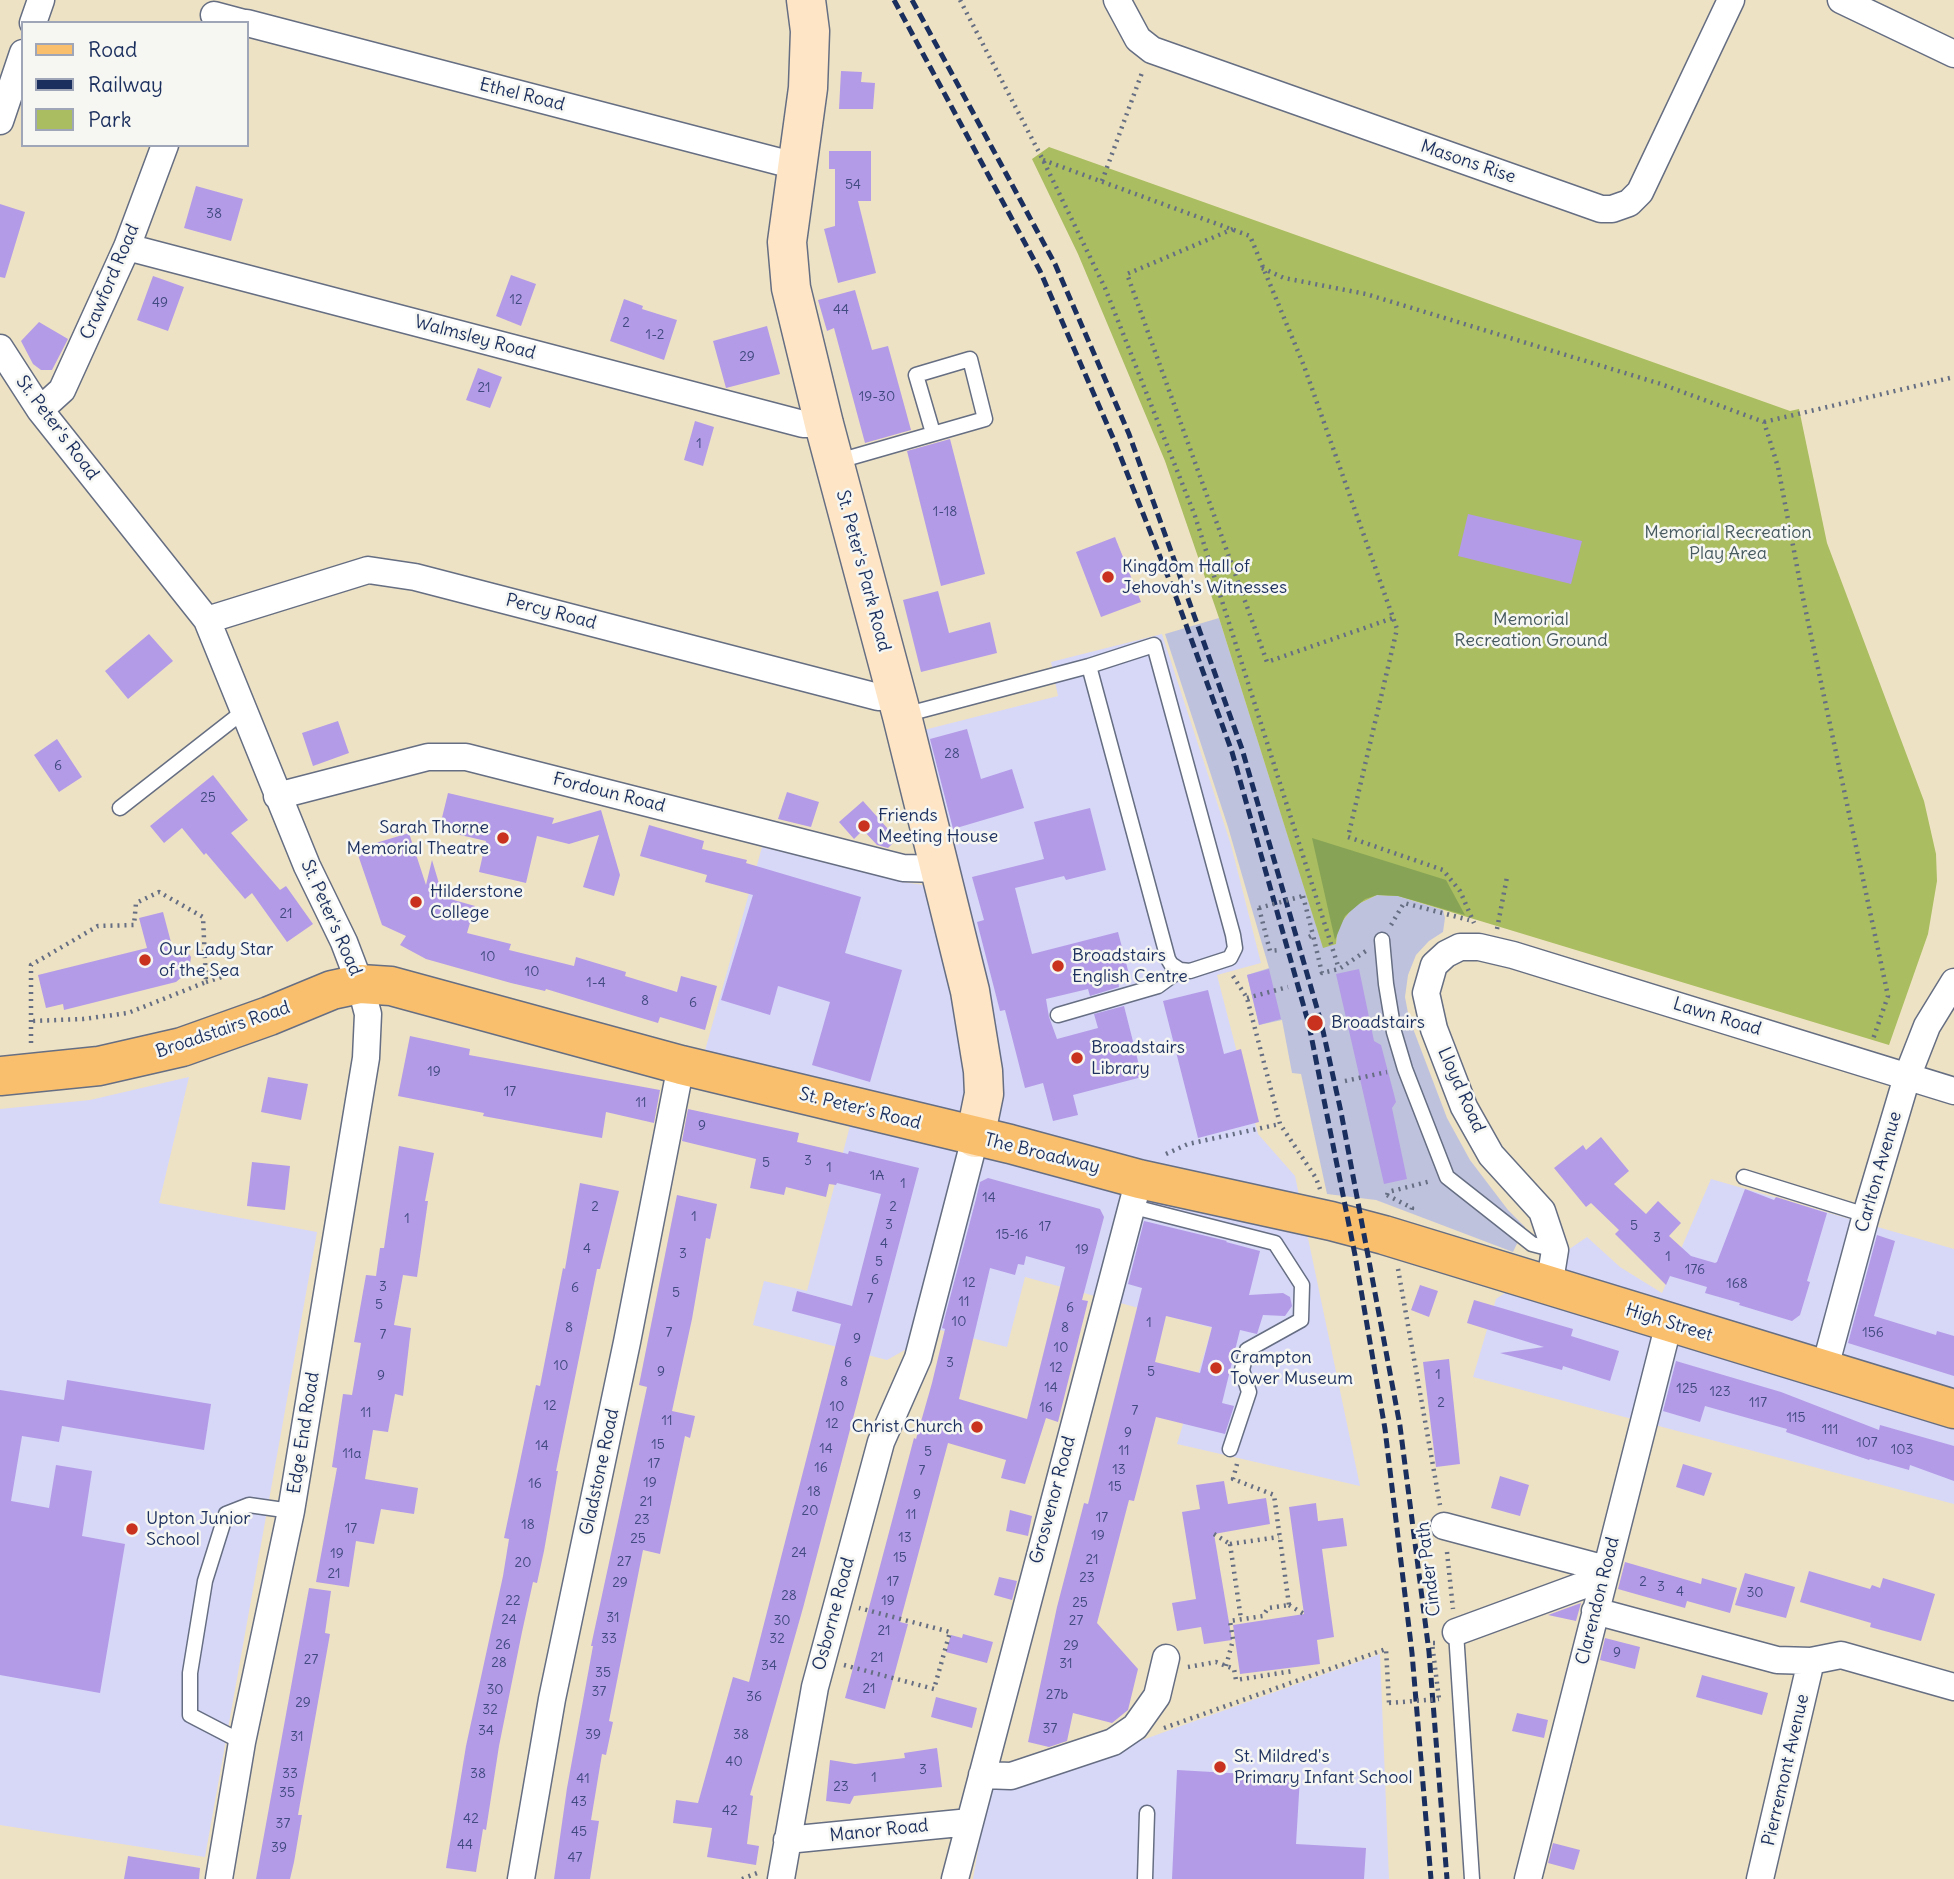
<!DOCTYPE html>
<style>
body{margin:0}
#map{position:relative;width:1954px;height:1879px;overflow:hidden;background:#eee2c4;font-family:Delius,sans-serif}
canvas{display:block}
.legend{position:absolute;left:21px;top:21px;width:228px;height:126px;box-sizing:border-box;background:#f6f6f2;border:2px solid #9ea6b7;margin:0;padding:9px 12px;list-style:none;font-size:21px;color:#1b2f5e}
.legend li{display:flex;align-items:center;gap:14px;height:35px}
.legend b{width:35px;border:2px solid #9ea6b7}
</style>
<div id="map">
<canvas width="1954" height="1879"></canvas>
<ul class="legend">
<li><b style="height:9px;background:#f9bf6d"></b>Road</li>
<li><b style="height:9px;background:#1b2f5e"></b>Railway</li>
<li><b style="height:19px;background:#aabd60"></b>Park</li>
</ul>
</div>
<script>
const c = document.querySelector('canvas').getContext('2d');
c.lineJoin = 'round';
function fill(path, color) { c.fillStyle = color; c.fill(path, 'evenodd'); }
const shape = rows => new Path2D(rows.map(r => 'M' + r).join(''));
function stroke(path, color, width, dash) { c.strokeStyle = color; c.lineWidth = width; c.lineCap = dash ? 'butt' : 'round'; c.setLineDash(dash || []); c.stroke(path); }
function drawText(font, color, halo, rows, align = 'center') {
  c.font = font + ' Delius,sans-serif'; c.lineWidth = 5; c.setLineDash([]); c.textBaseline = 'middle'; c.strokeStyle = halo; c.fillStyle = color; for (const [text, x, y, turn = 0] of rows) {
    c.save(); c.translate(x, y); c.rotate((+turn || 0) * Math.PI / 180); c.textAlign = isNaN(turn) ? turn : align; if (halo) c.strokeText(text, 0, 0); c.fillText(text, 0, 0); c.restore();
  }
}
fill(shape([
 [1162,634,1231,845,1261,963,1217,975,1258,1134,1295,1176,1360,1486,1177,1444,1212,1328,1025,1277,1007,1347,940,1330,887,1360,753,1325,764,1281,807,1291,859,1091,704,1054,762,847,902,882,952,889,912,733,1058,696,1051,662],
 [189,1077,159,1203,317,1232,205,1857,0,1825,0,1109,90,1100],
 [1711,1179,1954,1249,1954,1504,1473,1377,1496,1299,1587,1237,1620,1267,1662,1293],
 [1380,1654,1389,1879,973,1879,989,1787,1123,1747]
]), '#d7d7f8');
fill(shape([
 [1219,618,1323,947,1336,944,1338,927,1354,906,1377,895,1398,896,1443,910,1445,918,1443,932,1429,941,1416,955,1408,975,1405,997,1409,1018,1447,1118,1470,1160,1508,1210,1525,1227,1513,1252,1376,1200,1327,1194,1301,1074,1292,1073,1282,1020,1259,1025,1247,975,1269,968,1228,827,1165,634]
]), '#bfc2dd');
fill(shape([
 [1049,147,1790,411,1799,409,1827,543,1924,801,1936,854,1937,881,1928,934,1889,1045,1398,896,1377,895,1354,906,1338,927,1336,944,1323,948,1219,618,1165,461,1078,254,1032,159]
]), '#aabd60');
fill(shape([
 [1312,838,1446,880,1465,915,1398,896,1377,895,1365,899,1345,916,1335,940]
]), '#87a456');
fill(shape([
 [841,71,862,72,861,82,875,83,873,109,839,109],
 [829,151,871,151,871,201,858,201,876,273,838,283,824,229,835,226,835,169,829,169],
 [196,186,243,199,231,241,184,228],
 [0,204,25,212,5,278,0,277],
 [511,275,536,284,521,326,496,316],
 [153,276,184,287,168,331,137,320],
 [855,290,872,350,888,346,911,430,865,443,834,328,827,331,818,300],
 [624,299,643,306,642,309,677,320,664,360,610,341],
 [39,322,68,339,52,370,41,370,33,364,21,341],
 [767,326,780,374,726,388,713,341],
 [478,368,502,377,490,408,466,400],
 [695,421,714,427,703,466,684,460],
 [950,439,985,574,941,586,907,451],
 [1468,514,1582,541,1571,584,1458,556],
 [1115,537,1141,602,1101,617,1076,552],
 [938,591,949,633,990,622,997,653,921,672,903,600],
 [149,634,173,661,128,699,105,671],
 [338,721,349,753,313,766,302,733],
 [967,729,981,779,1012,769,1024,808,953,829,930,739],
 [57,739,82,777,59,792,34,755],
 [213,775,248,820,231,833,280,890,286,886,313,924,287,942,252,893,245,899,206,853,204,855,182,828,164,843,150,826],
 [787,792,819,802,811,827,778,819],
 [448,793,554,818,552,824,601,810,620,875,614,896,583,887,599,835,569,844,537,836,526,883,479,872,486,841,439,830],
 [863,801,897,839,888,848,877,845,863,830,854,839,839,822],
 [1090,808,1106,870,1066,880,1064,876,1015,888,1032,954,1118,932,1130,978,1118,981,1119,987,1090,996,1088,989,1046,999,1049,1017,1057,1039,1098,1028,1094,1014,1124,1006,1142,1077,1073,1095,1078,1115,1053,1121,1043,1083,1025,1088,1005,1010,1000,1011,977,922,984,920,972,877,1044,859,1034,822],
 [649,825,704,841,702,849,747,860,746,863,861,897,845,953,902,970,870,1082,812,1065,830,1002,778,986,770,1015,721,1000,753,895,705,882,707,875,640,856],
 [409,833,426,885,432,860,443,897,475,906,467,933,511,944,509,950,574,966,576,957,626,972,625,976,677,992,681,976,717,986,705,1030,660,1017,658,1023,546,989,545,991,511,983,426,959,400,945,406,936,382,925,356,849],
 [163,912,172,946,186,950,191,957,189,971,176,982,64,1010,63,1004,46,1008,38,975,147,948,139,918],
 [1269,969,1281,1019,1259,1025,1247,975],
 [1359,969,1374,1041,1381,1045,1396,1102,1392,1108,1407,1179,1384,1184,1336,974],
 [1208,990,1224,1054,1241,1049,1259,1122,1198,1138,1163,1001],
 [410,1036,470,1049,469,1055,660,1090,654,1123,606,1112,602,1138,483,1116,484,1113,398,1096],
 [268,1077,308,1084,301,1120,261,1112],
 [688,1109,799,1133,797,1142,848,1154,849,1151,919,1168,803,1608,750,1795,753,1796,747,1844,759,1846,756,1865,707,1857,712,1828,673,1823,676,1800,698,1803,733,1677,749,1682,841,1324,792,1311,797,1291,852,1306,881,1194,837,1183,836,1185,829,1184,826,1197,786,1187,784,1195,750,1188,756,1159,682,1141],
 [1601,1137,1629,1171,1614,1184,1646,1214,1658,1201,1681,1223,1669,1236,1691,1256,1715,1263,1717,1262,1745,1189,1774,1200,1776,1197,1827,1213,1807,1281,1810,1282,1800,1315,1792,1321,1739,1305,1740,1303,1705,1293,1707,1287,1670,1276,1666,1285,1615,1234,1619,1230,1591,1203,1586,1207,1554,1168,1583,1145,1586,1150],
 [399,1146,434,1153,425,1201,428,1201,417,1277,403,1275,394,1325,411,1328,403,1396,395,1394,388,1432,373,1430,365,1479,418,1488,414,1514,381,1509,374,1544,356,1541,349,1587,316,1582,337,1468,332,1467,343,1394,352,1395,361,1343,354,1342,358,1320,366,1275,376,1276,380,1248,384,1248],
 [252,1162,290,1166,285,1210,247,1206],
 [988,1178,1100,1209,1104,1217,1082,1300,1088,1301,1058,1422,1046,1418,1025,1484,1001,1478,1006,1460,948,1443,900,1622,908,1624,885,1709,845,1698,914,1438,916,1439,932,1383,945,1329,942,1328,976,1199,980,1182],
 [1026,1256,1065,1267,1027,1419,959,1399,990,1268,1015,1275,1018,1264,1024,1265],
 [580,1183,619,1191,600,1269,597,1269,556,1471,558,1471,544,1551,537,1583,533,1582,522,1632,499,1746,486,1830,483,1829,476,1872,446,1868,466,1746,503,1576,509,1539,504,1538,536,1385,540,1386,563,1268,565,1269],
 [677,1195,717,1204,710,1239,706,1238,692,1319,672,1411,695,1416,690,1438,685,1436,660,1554,643,1550,609,1721,613,1722,606,1755,602,1754,591,1820,599,1821,590,1879,554,1879,567,1788,593,1646,591,1646,647,1387,639,1385],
 [1144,1221,1227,1241,1226,1242,1260,1251,1249,1295,1283,1293,1290,1297,1292,1306,1285,1316,1263,1315,1257,1334,1240,1330,1222,1403,1234,1406,1225,1434,1156,1417,1134,1501,1129,1500,1097,1623,1138,1669,1128,1710,1112,1723,1073,1713,1067,1741,1049,1747,1028,1742,1057,1607,1084,1503,1088,1504,1142,1288,1128,1284],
 [1166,1316,1212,1327,1200,1373,1155,1362],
 [1877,1235,1895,1241,1874,1316,1936,1335,1937,1331,1954,1336,1954,1376,1848,1343],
 [1420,1285,1438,1291,1429,1317,1411,1310],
 [1474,1300,1573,1329,1571,1336,1619,1351,1610,1381,1563,1366,1562,1370,1500,1353,1544,1347,1467,1323],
 [1449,1359,1460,1464,1436,1467,1423,1362],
 [1676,1361,1781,1392,1879,1430,1880,1425,1954,1446,1954,1481,1910,1465,1909,1470,1870,1459,1869,1460,1786,1432,1787,1429,1705,1406,1700,1422,1663,1411],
 [67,1380,211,1404,204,1450,62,1426,59,1442,22,1436,11,1501,49,1508,56,1465,92,1471,82,1536,125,1544,100,1693,0,1675,0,1390,64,1400],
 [1683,1464,1712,1473,1704,1496,1676,1487],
 [1500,1476,1529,1485,1520,1516,1491,1508],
 [1224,1481,1228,1504,1266,1498,1270,1524,1214,1534,1232,1640,1204,1644,1201,1627,1177,1631,1172,1603,1196,1599,1182,1512,1200,1509,1196,1485],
 [1316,1503,1318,1521,1343,1518,1347,1546,1322,1549,1334,1637,1317,1640,1320,1664,1240,1674,1233,1625,1304,1614,1289,1507],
 [1010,1510,1032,1516,1028,1536,1006,1531],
 [1625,1562,1701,1584,1702,1578,1737,1588,1730,1613,1687,1601,1685,1608,1618,1589],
 [1809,1571,1870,1589,1872,1585,1880,1588,1883,1578,1935,1594,1921,1641,1870,1627,1871,1623,1800,1602],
 [1745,1573,1795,1587,1786,1618,1735,1605],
 [999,1577,1017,1581,1012,1600,994,1595],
 [309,1588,331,1591,325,1633,330,1634,298,1815,302,1815,294,1862,290,1879,256,1879],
 [1581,1603,1576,1621,1548,1615],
 [963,1634,993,1642,987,1663,946,1652,951,1635,962,1638],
 [1605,1638,1640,1647,1635,1669,1600,1660],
 [1702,1675,1768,1693,1762,1715,1696,1697],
 [936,1697,977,1708,972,1728,931,1717],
 [1517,1713,1548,1720,1544,1738,1512,1731],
 [937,1748,942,1787,854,1796,850,1804,826,1801,830,1760,855,1764,905,1758,904,1753],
 [1177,1770,1300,1777,1296,1844,1366,1848,1364,1879,1172,1879],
 [1553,1843,1580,1850,1574,1870,1548,1863],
 [128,1856,200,1868,199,1879,124,1879]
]), '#b39be7');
const lane = shape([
 [835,462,985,419,970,359,916,375,933,433],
 [904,715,1089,666,1154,645,1233,935,1235,948,1230,958,1190,971,1180,970,1171,964,1168,959,1089,666],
 [120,808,244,711],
 [1382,940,1386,984,1394,1032,1405,1069,1447,1177,1532,1244,1555,1250],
 [1058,1015,1158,986,1180,970],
 [1744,1177,1866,1215],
 [1130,1206,1275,1243,1302,1285,1301,1320,1247,1350,1242,1370,1249,1392,1230,1449],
 [1456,1632,1472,1879],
 [242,1742,190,1715,190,1673,205,1581,226,1514,249,1505,291,1511],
 [1145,1879,1147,1813]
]);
const street = shape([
 [1117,0,1138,39,1152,50,1601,209,1612,209,1629,203,1640,192,1731,0],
 [1841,0,1954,54],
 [214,15,244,23],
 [33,23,41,0],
 [247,23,796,166],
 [0,121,23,53],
 [127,247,803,424,824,424],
 [0,348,40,410,207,620,307,866,344,942,360,984,368,1014,366,1058,291,1511,242,1742,219,1879],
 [40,410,62,390,127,247,165,145],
 [207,620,368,570,415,577,878,697,897,696],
 [277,796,428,757,466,757,903,868,941,869],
 [1549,1287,1555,1250,1542,1211,1491,1155,1464,1107,1434,1029,1426,993,1434,965,1446,954,1460,947,1479,947,1513,955,1954,1091],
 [1824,1371,1866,1215,1907,1077,1927,1026,1954,982],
 [1444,1526,1606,1569],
 [1595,1611,1777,1660,1811,1661,1841,1655,1954,1687],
 [1456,1632,1603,1578],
 [982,1775,1011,1776,1113,1742,1135,1727,1157,1696,1166,1658],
 [787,1840,970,1822],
 [521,1879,552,1699,627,1342,681,1065],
 [781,1879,815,1687,881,1442,918,1358,975,1138],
 [955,1879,1139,1179],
 [1528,1879,1669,1323],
 [1760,1879,1811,1661]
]);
const secondary = shape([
 [806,0,810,31,808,88,787,242,791,288,824,424,902,716,970,991,983,1071,984,1094,975,1138]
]);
const primary = shape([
 [0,1076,99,1066,182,1047,269,1016,332,990,360,984,391,986,681,1065,1010,1144,1139,1179,1331,1221,1384,1235,1954,1409]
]);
stroke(lane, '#656e82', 17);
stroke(street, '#656e82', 29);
stroke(secondary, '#656e82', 41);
stroke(primary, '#656e82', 41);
stroke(shape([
 [960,0,1043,160,1105,288,1195,516,1339,969],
 [1043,160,1250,236,1304,366,1397,629,1348,837,1443,870,1460,891,1474,923],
 [1102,181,1143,70],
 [1233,229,1127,274,1267,662,1393,618],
 [1262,268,1284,278,1366,294,1661,384,1764,422,1778,467,1803,598,1888,996,1872,1042],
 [1764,422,1954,377],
 [1303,896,1313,935],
 [1259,908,1270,951,1279,950],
 [1391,925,1404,903,1469,920],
 [1497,929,1507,877],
 [1309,937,1313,935,1322,973,1339,969,1366,951],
 [1233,976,1247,998,1280,1124,1316,1178,1320,1189],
 [206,982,231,974],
 [1247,998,1288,987],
 [31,1043,31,965,98,926,134,925,136,903,159,892,203,917,206,982,128,1013,83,1019,32,1021],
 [1345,1081,1387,1072],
 [1166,1154,1188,1144,1280,1124],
 [1387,1195,1388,1192,1431,1181],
 [1387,1195,1412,1208,1411,1213],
 [1398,1269,1440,1505],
 [1237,1464,1233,1479,1274,1495,1289,1605],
 [1214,1534,1230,1544],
 [1230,1544,1241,1619],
 [1230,1544,1279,1537],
 [1447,1552,1453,1609],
 [1289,1605,1304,1614],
 [1435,1643,1432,1643,1439,1699],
 [844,1665,934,1689,950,1632,859,1608],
 [1226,1666,1233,1640,1230,1621,1263,1616,1268,1608,1289,1605],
 [1188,1667,1216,1662,1234,1669,1236,1680,1293,1671],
 [1164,1728,1386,1649,1389,1703],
 [742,1879,757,1873]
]), '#656e82', 4.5, [2, 5]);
stroke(lane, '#fff', 14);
stroke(street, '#fff', 26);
stroke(secondary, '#fde5c5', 38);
stroke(primary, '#f9bf6d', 38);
stroke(shape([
 [894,0,1040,271,1114,440,1176,597,1232,752,1309,1025,1355,1255,1385,1429,1412,1653,1431,1879],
 [912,0,1055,264,1129,434,1242,749,1321,1022,1341,1112,1400,1426,1429,1652,1447,1879]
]), '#1b2f5e', 5, [10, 5]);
stroke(shape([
 [1259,908,1303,896],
 [1389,1703,1439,1699]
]), '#656e82', 4.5, [2, 5]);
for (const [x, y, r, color] of [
 [1108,577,7,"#c8321e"],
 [864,826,7,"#c8321e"],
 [503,838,7,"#c8321e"],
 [416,902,7,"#c8321e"],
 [145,960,7,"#c8321e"],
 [1058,966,7,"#c8321e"],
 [1315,1023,9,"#c8321e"],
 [1077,1058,7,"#c8321e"],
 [1216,1368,7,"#c8321e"],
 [977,1427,7,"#c8321e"],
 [132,1529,7,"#c8321e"],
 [1220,1767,7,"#c8321e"]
]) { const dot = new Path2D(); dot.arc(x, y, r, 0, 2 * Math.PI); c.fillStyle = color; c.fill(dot); stroke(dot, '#f6f6f2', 2.5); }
drawText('14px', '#414a80', null, [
 ["54",853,185],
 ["38",214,214],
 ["12",516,300],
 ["49",160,303],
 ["44",841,310],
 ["2",626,323],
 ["1-2",655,335],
 ["29",747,357],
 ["21",484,388],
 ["19-30",877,397],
 ["1",699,444],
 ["1-18",945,512],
 ["28",952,754],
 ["6",58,766],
 ["25",208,798],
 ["21",286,914],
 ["10",488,957],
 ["10",532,972],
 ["1-4",596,983],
 ["8",645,1001],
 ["6",693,1003],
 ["19",434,1072],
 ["17",510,1092],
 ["11",641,1103],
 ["9",702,1126],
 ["3",808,1161],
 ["5",766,1163],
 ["1",829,1168],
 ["1A",877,1176],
 ["1",903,1184],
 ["14",989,1198],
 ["2",595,1207],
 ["2",893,1207],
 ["1",694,1217],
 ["1",407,1219],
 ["3",889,1225],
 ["5",1634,1226],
 ["17",1045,1227],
 ["15-16",1012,1235],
 ["3",1657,1238],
 ["4",884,1244],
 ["4",587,1249],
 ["19",1082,1250],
 ["3",683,1254],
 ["1",1668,1257],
 ["5",879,1262],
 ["176",1695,1270],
 ["6",875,1280],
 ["12",969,1283],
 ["168",1737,1284],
 ["3",383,1287],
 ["6",575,1288],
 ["5",676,1293],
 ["7",870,1299],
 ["11",964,1302],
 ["5",379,1305],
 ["6",1070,1308],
 ["10",959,1322],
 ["1",1149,1323],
 ["8",569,1328],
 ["8",1065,1328],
 ["7",669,1333],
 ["156",1873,1333],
 ["7",383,1335],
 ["9",857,1339],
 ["10",1061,1348],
 ["6",848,1363],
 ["3",950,1363],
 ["10",561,1366],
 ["12",1056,1368],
 ["9",661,1372],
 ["5",1151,1372],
 ["1",1438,1375],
 ["9",381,1376],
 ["8",844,1382],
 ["14",1051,1388],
 ["125",1687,1389],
 ["123",1720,1392],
 ["2",1441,1403],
 ["117",1758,1403],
 ["12",550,1406],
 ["10",837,1407],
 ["16",1046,1408],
 ["7",1135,1411],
 ["11",366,1413],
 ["115",1796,1418],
 ["11",667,1421],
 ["12",832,1424],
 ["111",1830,1430],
 ["9",1128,1433],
 ["107",1867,1443],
 ["15",658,1445],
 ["14",542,1446],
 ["14",826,1449],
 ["103",1902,1450],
 ["11",1124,1451],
 ["5",928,1452],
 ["11a",352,1454],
 ["17",654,1464],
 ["16",821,1468],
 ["13",1119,1470],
 ["7",922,1471],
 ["19",650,1483],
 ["16",535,1484],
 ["15",1115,1487],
 ["18",814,1492],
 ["9",917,1495],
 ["21",646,1502],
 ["20",810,1511],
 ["11",911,1515],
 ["17",1102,1518],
 ["23",642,1520],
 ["18",528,1525],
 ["17",351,1529],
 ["19",1098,1536],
 ["13",905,1538],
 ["25",638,1539],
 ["24",799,1553],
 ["19",337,1554],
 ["15",900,1558],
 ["21",1092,1560],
 ["27",624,1562],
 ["20",523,1563],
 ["21",334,1574],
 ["23",1087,1578],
 ["17",893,1582],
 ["2",1643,1582],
 ["29",620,1583],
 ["3",1661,1587],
 ["4",1680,1592],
 ["30",1755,1593],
 ["28",789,1596],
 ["22",513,1601],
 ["19",888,1601],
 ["25",1080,1603],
 ["31",613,1618],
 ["24",509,1620],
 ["30",782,1621],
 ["27",1076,1621],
 ["21",884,1631],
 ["33",609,1639],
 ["32",777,1639],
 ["26",503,1645],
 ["29",1071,1646],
 ["9",1617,1653],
 ["21",877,1658],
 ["27",311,1660],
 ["28",499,1663],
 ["31",1066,1664],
 ["34",769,1666],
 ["35",603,1673],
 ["21",869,1689],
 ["30",495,1690],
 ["37",599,1692],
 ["27b",1057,1695],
 ["36",754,1697],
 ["29",303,1703],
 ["32",490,1710],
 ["37",1050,1729],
 ["34",486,1731],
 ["39",593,1735],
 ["38",741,1735],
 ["31",297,1737],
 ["40",734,1762],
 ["3",923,1770],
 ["33",290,1774],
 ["38",478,1774],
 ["1",874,1778],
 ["41",583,1779],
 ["23",841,1787],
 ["35",287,1793],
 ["43",579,1802],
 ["42",730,1811],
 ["42",471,1819],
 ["37",283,1824],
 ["45",579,1832],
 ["44",465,1845],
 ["39",279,1848],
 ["47",575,1858]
]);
drawText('18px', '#1b2f5e', '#f6f6f2', [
 ["Ethel Road",522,95,14],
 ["Masons Rise",1468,162,19],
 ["Crawford Road",110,282,-67],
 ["Walmsley Road",475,338,15],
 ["St. Peter's Road",57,428,53],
 ["St. Peter's Park Road",863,571,75],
 ["Percy Road",551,612,15],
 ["Fordoun Road",609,793,14],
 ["St. Peter's Road",331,918,66],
 ["Lawn Road",1717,1017,17],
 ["Broadstairs Road",223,1030,-19],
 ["Lloyd Road",1461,1090,66],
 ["St. Peter's Road",860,1109,14],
 ["The Broadway",1042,1154,14],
 ["Carlton Avenue",1879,1172,-74],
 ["High Street",1669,1323,17],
 ["Edge End Road",304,1433,-81],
 ["Gladstone Road",600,1472,-78],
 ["Grosvenor Road",1053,1500,-75],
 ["Cinder Path",1429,1569,-97],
 ["Clarendon Road",1598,1601,-76],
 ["Osborne Road",834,1614,-75],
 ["Pierremont Avenue",1786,1770,-77],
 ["Manor Road",879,1831,-6]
]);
drawText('18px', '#465a5f', '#f6f6f2', [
 ["Memorial Recreation",1728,533],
 ["Play Area",1728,554],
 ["Memorial",1531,620],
 ["Recreation Ground",1531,641]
]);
drawText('18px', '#1b2f5e', '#f6f6f2', [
 ["Kingdom Hall of",1122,567],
 ["Jehovah's Witnesses",1122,588],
 ["Friends",878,816],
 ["Meeting House",878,837],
 ["Sarah Thorne",489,828,"right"],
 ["Memorial Theatre",489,849,"right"],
 ["Hilderstone",430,892],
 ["College",430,913],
 ["Our Lady Star",159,950],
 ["of the Sea",159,971],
 ["Broadstairs",1072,956],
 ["English Centre",1072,977],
 ["Broadstairs",1331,1023],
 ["Broadstairs",1091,1048],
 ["Library",1091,1069],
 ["Crampton",1230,1358],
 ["Tower Museum",1230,1379],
 ["Christ Church",963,1427,"right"],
 ["Upton Junior",146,1519],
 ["School",146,1540],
 ["St. Mildred's",1234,1757],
 ["Primary Infant School",1234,1778]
], 'left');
</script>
